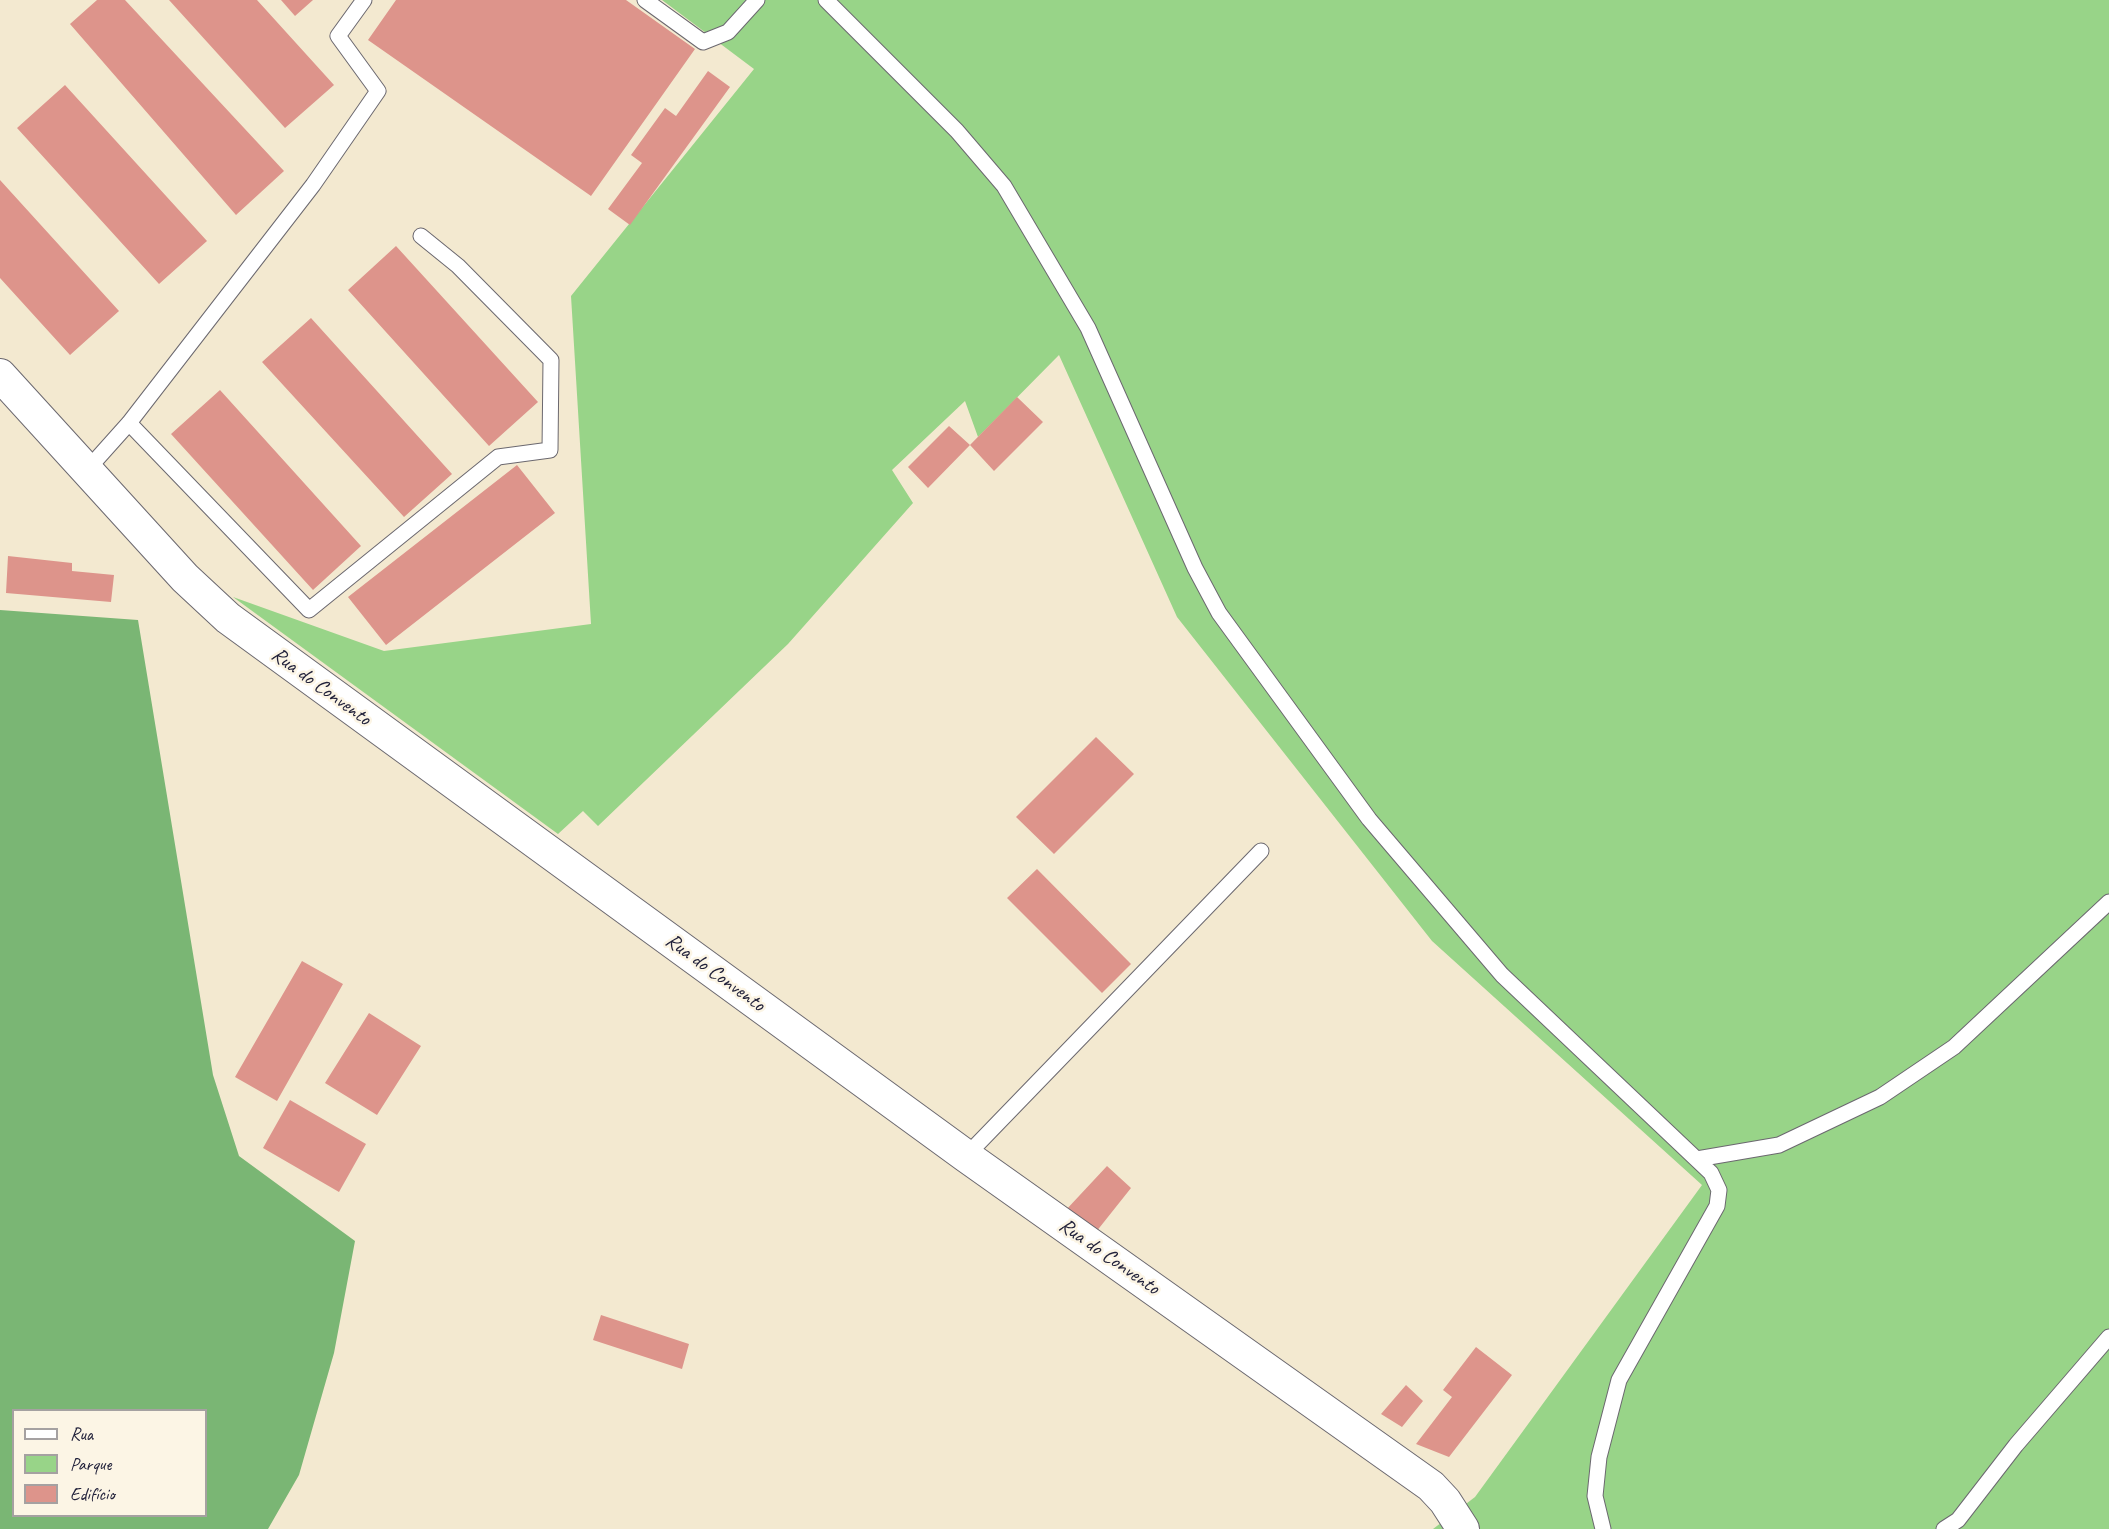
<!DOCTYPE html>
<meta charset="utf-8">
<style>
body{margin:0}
#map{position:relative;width:2109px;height:1529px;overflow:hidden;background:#f3e9d0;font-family:Caveat,sans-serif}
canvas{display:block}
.legend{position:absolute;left:12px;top:1409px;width:195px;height:108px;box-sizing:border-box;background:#fcf5e5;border:2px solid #a5a1a1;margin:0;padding:8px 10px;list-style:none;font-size:18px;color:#22223b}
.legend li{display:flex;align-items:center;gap:12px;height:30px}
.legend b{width:30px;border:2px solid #a5a1a1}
</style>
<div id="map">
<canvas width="2109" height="1529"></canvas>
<ul class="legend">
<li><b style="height:8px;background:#fff"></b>Rua</li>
<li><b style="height:16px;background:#98d488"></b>Parque</li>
<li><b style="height:16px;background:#dd948b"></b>Edifício</li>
</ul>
</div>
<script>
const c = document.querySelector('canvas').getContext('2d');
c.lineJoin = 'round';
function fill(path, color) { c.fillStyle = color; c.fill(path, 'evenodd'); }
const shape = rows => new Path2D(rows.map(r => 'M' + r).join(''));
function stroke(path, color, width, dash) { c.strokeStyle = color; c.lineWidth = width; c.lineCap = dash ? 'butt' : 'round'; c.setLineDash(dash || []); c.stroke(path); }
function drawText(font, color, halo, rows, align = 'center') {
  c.font = font + ' Caveat,sans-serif'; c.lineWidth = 5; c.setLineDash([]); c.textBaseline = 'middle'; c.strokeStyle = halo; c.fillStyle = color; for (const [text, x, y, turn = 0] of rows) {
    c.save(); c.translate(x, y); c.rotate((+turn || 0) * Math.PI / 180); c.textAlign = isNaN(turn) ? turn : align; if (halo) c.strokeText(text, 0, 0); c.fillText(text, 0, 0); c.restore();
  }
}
fill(shape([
 [662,0,2109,0,2109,1529,1433,1529,1475,1497,1702,1185,1432,941,1177,617,1059,355,978,437,965,401,892,470,913,503,788,644,598,826,583,811,558,834,233,597,384,651,591,624,571,296,754,69]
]), '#98d488');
fill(shape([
 [0,610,138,620,213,1075,239,1156,355,1241,334,1353,299,1475,268,1529,0,1529],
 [14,1410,206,1410,206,1516,14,1516]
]), '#7ab674');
fill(shape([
 [97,0,125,0,284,171,236,215,70,24],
 [169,0,257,0,334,85,285,128],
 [281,0,313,0,295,16],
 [396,0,626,0,695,49,591,196,368,40],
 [708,71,730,87,630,225,608,209,642,163,631,155,665,108,676,116],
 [65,85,207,241,159,284,17,128],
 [0,180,119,311,70,355,0,278],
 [396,246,538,402,489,446,348,290],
 [311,318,452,474,404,517,262,362],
 [220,390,361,546,313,590,171,434],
 [1017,397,1043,422,994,471,970,445,928,488,908,467,949,426,970,445],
 [517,465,555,513,386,645,348,597],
 [8,556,72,563,72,571,114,575,111,602,6,593],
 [1096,737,1134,774,1054,854,1016,817],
 [1037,869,1131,964,1102,993,1007,898],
 [302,961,343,984,277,1101,235,1077],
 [369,1013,421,1046,377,1115,325,1083],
 [290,1100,366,1144,339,1192,263,1148],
 [1107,1166,1131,1188,1096,1232,1065,1211],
 [601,1315,689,1344,682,1369,593,1340],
 [1476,1347,1512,1375,1449,1457,1416,1444,1452,1397,1443,1390],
 [1406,1385,1423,1401,1402,1427,1381,1414]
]), '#dd948b');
const lane = shape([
 [645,0,703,42,728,32,757,0],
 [826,0,957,131,1004,186,1088,328,1195,568,1219,613,1369,819,1502,975,1711,1173,1719,1190,1717,1206,1619,1380,1599,1457,1595,1496,1603,1529],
 [129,423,309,610,498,457,550,450,551,360,458,266,421,236],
 [87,470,129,423,313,185,378,91,338,36,364,0],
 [966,1156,1261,851],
 [1697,1159,1779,1145,1880,1097,1954,1047,2109,902],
 [1944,1529,1958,1520,2016,1445,2109,1337]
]);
const street = shape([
 [0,375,185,578,228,618,966,1156,1431,1486,1445,1501,1463,1529]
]);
stroke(lane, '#6b686f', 17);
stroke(street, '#6b686f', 34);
stroke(lane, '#fff', 15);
stroke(street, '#fff', 32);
drawText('21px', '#22223b', '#fcf5e5', [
 ["Rua do Convento",321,687,36],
 ["Rua do Convento",715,973,36],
 ["Rua do Convento",1109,1257,35]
]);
</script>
